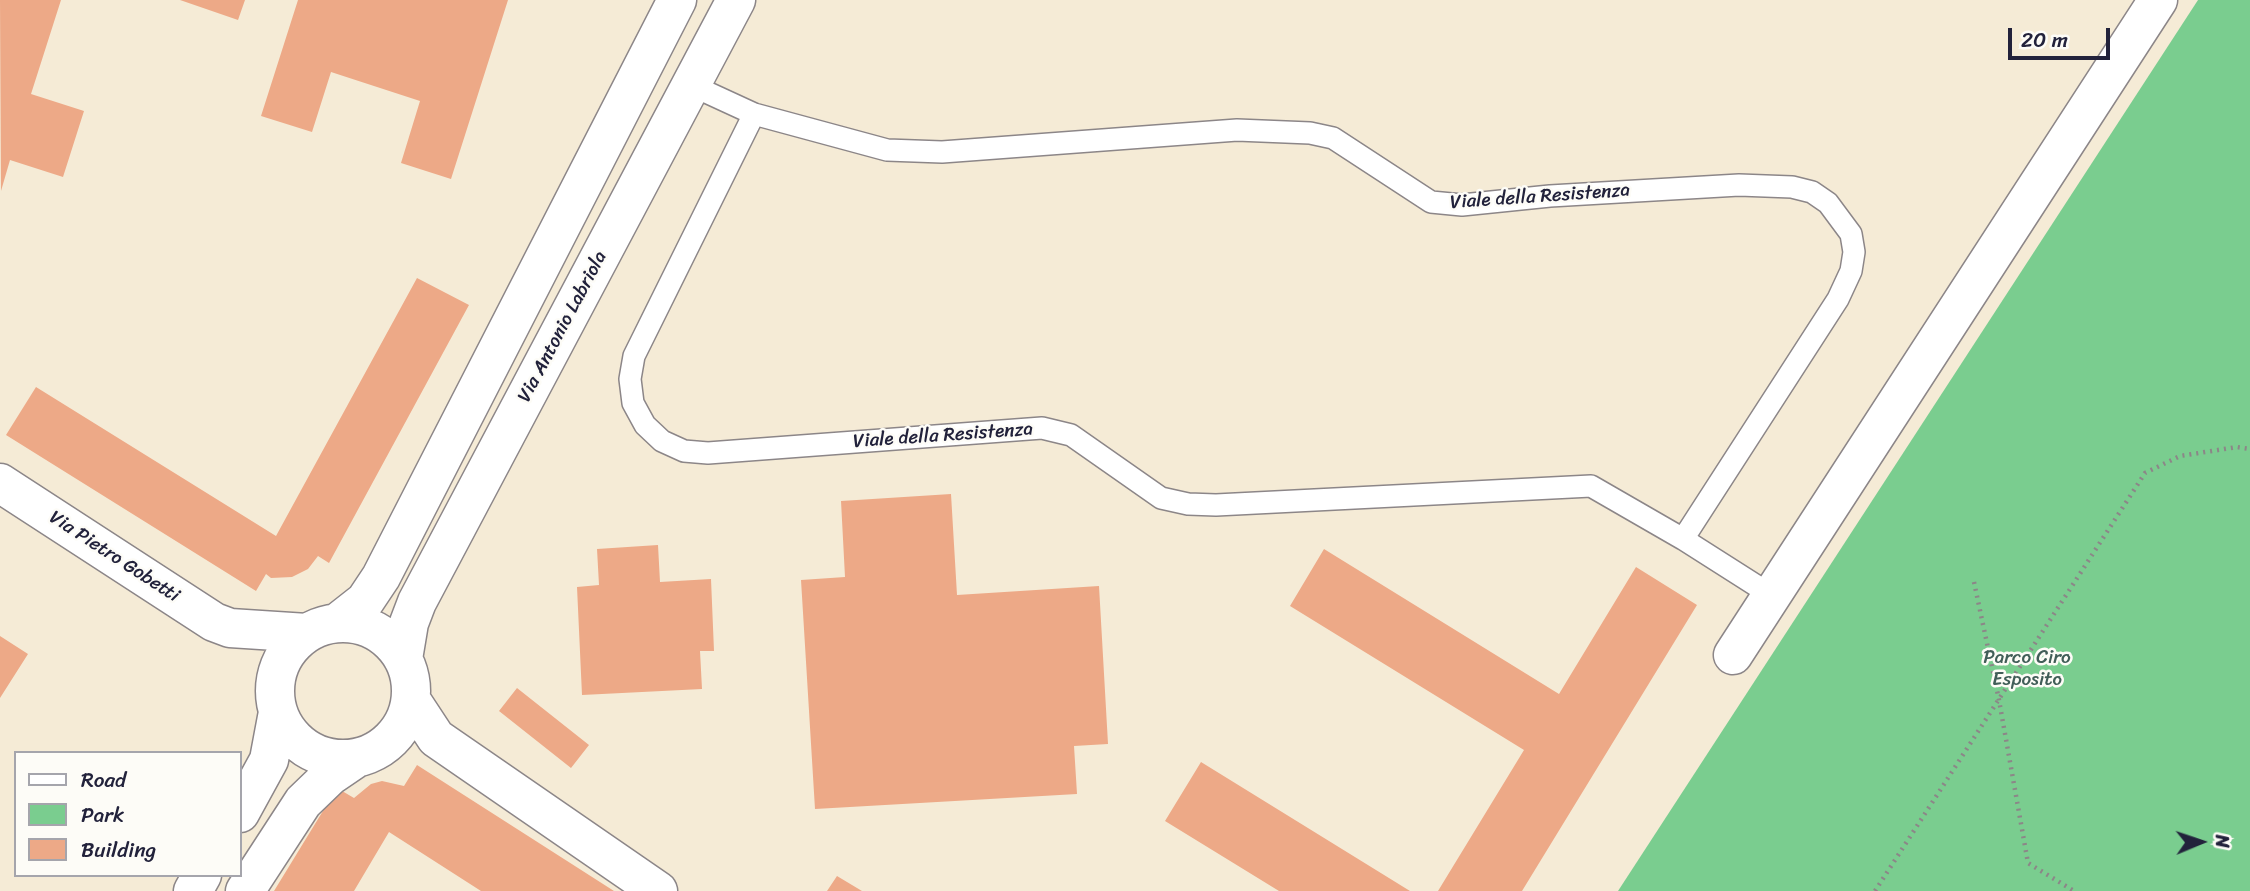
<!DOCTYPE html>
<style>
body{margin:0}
#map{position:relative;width:2250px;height:891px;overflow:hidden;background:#f5ebd6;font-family:Sriracha,sans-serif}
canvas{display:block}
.legend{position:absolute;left:14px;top:751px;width:228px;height:126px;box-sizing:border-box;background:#fdfcf7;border:2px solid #a5a5ac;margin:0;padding:9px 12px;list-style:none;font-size:21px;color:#22223b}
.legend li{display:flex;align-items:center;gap:14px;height:35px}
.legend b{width:35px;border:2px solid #a5a5ac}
.north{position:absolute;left:2166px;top:807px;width:70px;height:70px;-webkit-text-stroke:5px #fdfcf7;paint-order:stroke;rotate:88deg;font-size:19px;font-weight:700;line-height:28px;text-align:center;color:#22223b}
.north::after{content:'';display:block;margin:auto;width:24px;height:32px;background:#22223b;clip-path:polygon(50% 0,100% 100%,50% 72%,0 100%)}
.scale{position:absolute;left:2008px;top:28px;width:102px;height:32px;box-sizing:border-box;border:4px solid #22223b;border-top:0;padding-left:9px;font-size:21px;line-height:24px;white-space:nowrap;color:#22223b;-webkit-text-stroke:5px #fdfcf7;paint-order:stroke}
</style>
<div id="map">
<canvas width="2250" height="891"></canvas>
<ul class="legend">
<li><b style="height:9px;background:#fff"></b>Road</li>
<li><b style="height:19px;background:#7acd8f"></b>Park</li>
<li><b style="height:19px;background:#eda987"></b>Building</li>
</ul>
<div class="north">N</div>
<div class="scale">20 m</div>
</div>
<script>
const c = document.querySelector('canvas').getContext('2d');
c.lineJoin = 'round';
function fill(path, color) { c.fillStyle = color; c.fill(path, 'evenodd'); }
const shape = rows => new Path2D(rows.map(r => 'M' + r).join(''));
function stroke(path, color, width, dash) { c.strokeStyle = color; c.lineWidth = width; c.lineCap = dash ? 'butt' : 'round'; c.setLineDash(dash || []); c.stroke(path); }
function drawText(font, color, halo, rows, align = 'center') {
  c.font = font + ' Sriracha,sans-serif'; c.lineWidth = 5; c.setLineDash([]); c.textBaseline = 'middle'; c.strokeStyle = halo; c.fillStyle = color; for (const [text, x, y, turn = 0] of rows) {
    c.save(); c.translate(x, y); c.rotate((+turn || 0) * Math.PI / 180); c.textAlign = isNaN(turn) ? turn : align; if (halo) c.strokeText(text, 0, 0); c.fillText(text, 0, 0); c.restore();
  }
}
fill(shape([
 [2198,0,2250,0,2250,891,1618,891]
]), '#7acd8f');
fill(shape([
 [0,0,61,0,31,94,84,111,63,177,10,160,1,191],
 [180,0,245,0,238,20],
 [298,0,508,0,451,179,401,163,420,101,331,72,312,132,261,116],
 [417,278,469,305,329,563,318,556,308,569,292,577,271,578,266,574,256,591,6,435,36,387,276,536],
 [951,494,957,595,1099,586,1108,744,1074,746,1077,794,815,809,801,580,845,577,841,501],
 [658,545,660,582,711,579,714,651,700,651,702,689,582,695,577,587,599,585,597,549],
 [1324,549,1559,694,1636,567,1697,605,1522,891,1438,891,1524,750,1290,606],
 [0,636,28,654,0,698],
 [517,688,589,745,571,768,499,711],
 [1201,762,1410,891,1279,891,1165,821],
 [417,765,614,891,481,891,389,832,354,891,274,891,337,788,354,798,371,784,382,781,404,786],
 [837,876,862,891,827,891]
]), '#eda987');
const service = shape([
 [691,85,754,114,887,150,942,152,1237,130,1310,133,1333,138,1431,202,1462,205,1550,196,1739,185,1792,187,1812,192,1828,203,1851,234,1854,252,1851,271,1838,299,1683,539,1771,595],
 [754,114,634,356,630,379,633,403,645,425,662,441,684,451,708,453,1042,428,1071,435,1161,498,1188,504,1216,505,1591,486,1683,539]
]);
const minor = shape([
 [0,483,214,622,230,628,307,633],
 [337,623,365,601,381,577,677,0],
 '275 691a68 68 0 1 1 136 0a68 68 0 1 1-136 0Z',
 [1733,655,2158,0],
 [403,659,409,623,417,602,736,0],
 [411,700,436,738,658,891],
 [240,813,269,760,278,712],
 [193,891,202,875],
 [245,891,303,802,330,776,355,759]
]);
stroke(service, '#8c8688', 24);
stroke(minor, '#8c8688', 41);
stroke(shape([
 [1974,582,1999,700,2028,863,2074,891],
 [1875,891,2145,473,2180,456,2237,447,2250,449]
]), '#8c8688', 4.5, [2, 5]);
stroke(service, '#fff', 21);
stroke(minor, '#fff', 38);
drawText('19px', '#22223b', '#fdfcf7', [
 ["Viale della Resistenza",1540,197,-4],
 ["Via Antonio Labriola",563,327,-62],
 ["Viale della Resistenza",943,436,-4],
 ["Via Pietro Gobetti",114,557,33]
]);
drawText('19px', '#415e58', '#fdfcf7', [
 ["Parco Ciro",2027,658],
 ["Esposito",2027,680]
]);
</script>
